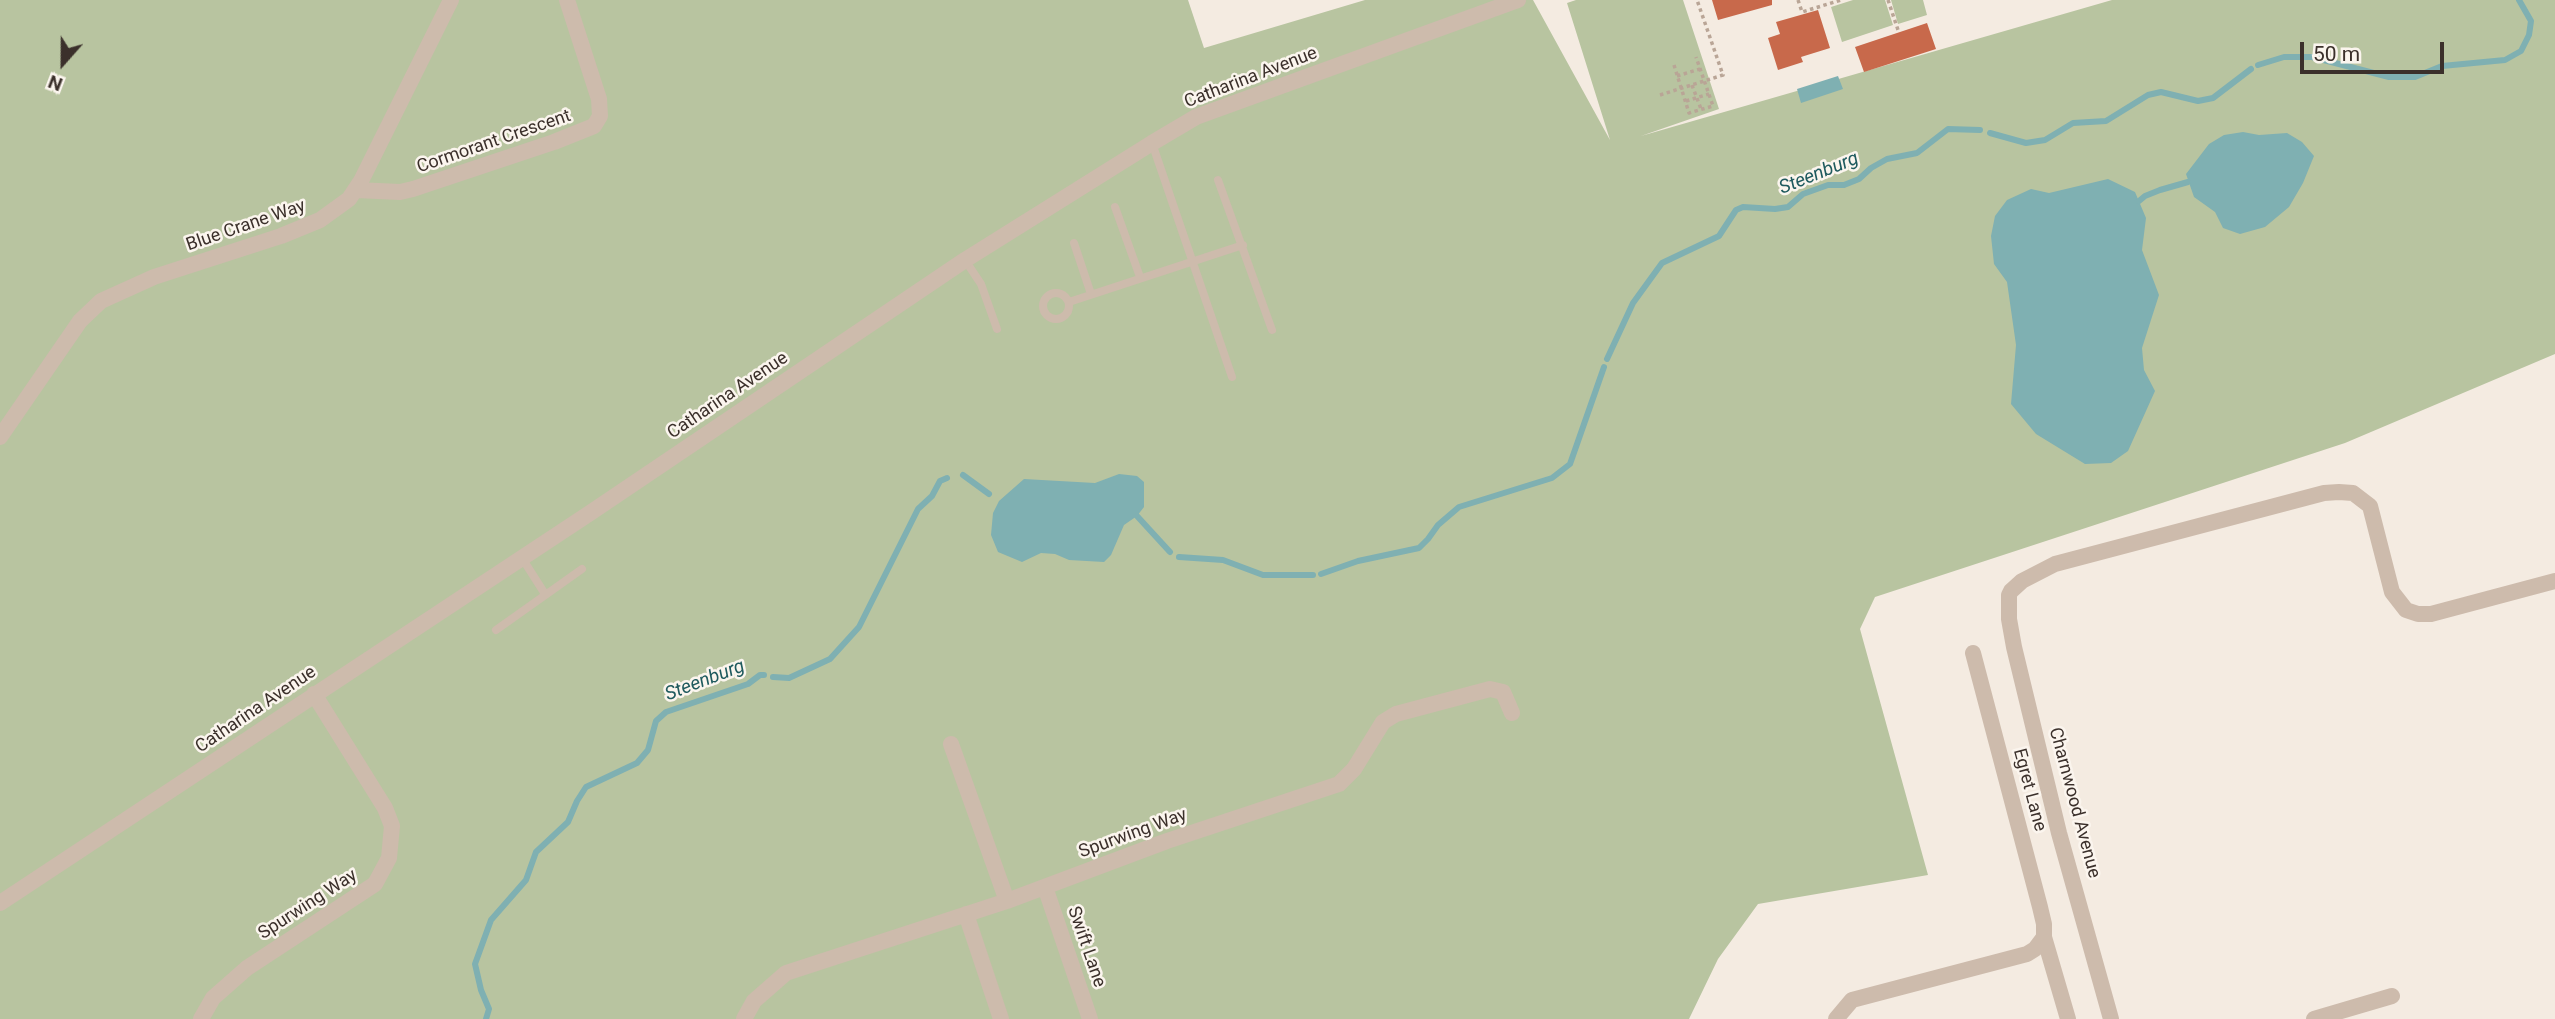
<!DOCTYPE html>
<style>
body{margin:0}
#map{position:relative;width:2555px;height:1019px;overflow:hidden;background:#f4ebe1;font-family:Roboto,sans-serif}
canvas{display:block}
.north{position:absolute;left:28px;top:28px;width:70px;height:70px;-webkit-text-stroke:5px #fbf5ee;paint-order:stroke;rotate:201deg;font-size:19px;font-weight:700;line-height:28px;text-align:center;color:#3b302b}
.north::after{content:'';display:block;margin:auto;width:24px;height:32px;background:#3b302b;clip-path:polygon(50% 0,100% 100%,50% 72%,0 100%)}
.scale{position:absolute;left:2300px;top:42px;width:144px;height:32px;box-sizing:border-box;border:4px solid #3b302b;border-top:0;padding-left:9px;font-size:21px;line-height:24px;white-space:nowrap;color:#3b302b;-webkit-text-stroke:5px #fbf5ee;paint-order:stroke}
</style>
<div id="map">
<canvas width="2555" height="1019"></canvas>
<div class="north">N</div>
<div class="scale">50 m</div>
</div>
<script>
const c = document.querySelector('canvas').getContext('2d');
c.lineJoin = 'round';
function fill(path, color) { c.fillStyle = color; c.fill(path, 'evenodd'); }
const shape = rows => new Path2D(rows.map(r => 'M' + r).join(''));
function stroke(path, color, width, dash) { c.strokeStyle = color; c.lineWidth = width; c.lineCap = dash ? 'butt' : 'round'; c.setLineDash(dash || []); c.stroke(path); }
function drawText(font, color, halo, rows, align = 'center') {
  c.font = font + ' Roboto,sans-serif'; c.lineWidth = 5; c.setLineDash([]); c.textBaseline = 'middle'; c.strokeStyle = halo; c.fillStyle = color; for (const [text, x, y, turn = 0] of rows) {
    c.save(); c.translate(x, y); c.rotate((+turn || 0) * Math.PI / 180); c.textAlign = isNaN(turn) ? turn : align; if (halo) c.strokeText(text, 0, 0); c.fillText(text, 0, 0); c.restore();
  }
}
fill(shape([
 [0,0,1188,0,1204,48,1365,0,1533,0,1610,140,1567,3,1576,0,1683,0,1719,109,1641,136,2112,0,2555,0,2555,354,2345,443,1875,597,1860,629,1928,875,1758,904,1718,959,1689,1019,0,1019],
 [1853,0,1885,0,1893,25,1842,42,1831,7],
 [1891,0,1923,0,1927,15,1898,24]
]), '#b8c4a0');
fill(shape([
 [1838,76,1843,89,1801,103,1797,89],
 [2243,132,2259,135,2287,133,2302,142,2314,156,2303,183,2289,207,2265,227,2240,234,2223,228,2215,212,2194,197,2186,174,2209,144,2224,135],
 [2108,179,2135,192,2146,218,2142,250,2159,295,2142,348,2144,370,2155,391,2128,451,2111,463,2085,464,2036,434,2011,404,2016,345,2007,282,1994,264,1991,236,1995,216,2007,200,2031,189,2049,193],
 [1119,474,1137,476,1144,482,1144,507,1137,516,1124,525,1111,555,1104,562,1069,560,1055,554,1041,553,1022,562,998,552,991,535,993,513,999,501,1024,479,1095,483]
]), '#7fb0b2');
stroke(shape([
 [2258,65,2284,57,2312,57,2389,77,2415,77,2442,66,2505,60,2521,51,2529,35,2531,21,2519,0],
 [1990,133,2026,143,2045,140,2073,123,2106,121,2148,95,2161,92,2198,101,2213,98,2251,69],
 [2139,201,2145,196,2160,190,2188,182],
 [1607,359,1633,303,1662,263,1719,236,1736,210,1743,207,1775,209,1788,207,1803,194,1828,185,1844,185,1859,179,1871,168,1887,159,1917,153,1948,129,1980,130],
 [963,475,989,494],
 [1137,516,1170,552],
 [1179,557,1223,560,1263,575,1313,575],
 [1321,574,1358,561,1419,548,1428,539,1438,525,1459,507,1552,478,1570,464,1604,367],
 [773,677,789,678,830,659,859,627,918,509,932,496,940,481,947,478],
 [486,1019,489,1009,481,990,475,964,491,920,526,880,536,852,568,822,577,801,586,787,637,763,648,750,656,721,666,712,748,684,760,675,764,675]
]), '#7fb0b2', 6);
fill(shape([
 [1712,0,1772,0,1772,5,1718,20],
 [1818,10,1830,48,1801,57,1803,62,1778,70,1768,38,1780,34,1776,22],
 [1927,23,1936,49,1864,72,1855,47]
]), '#c8694b');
stroke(shape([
 [1798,0,1802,12,1841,0],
 [1888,0,1899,33],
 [1674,65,1689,113,1713,106,1696,57],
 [1677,76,1700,69],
 [1692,85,1701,109],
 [1660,95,1723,75,1697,0],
 [1686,101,1709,94]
]), '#b9a596', 3.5, [3.5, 3.5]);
stroke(shape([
 [1152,143,1232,377],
 [1218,180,1272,330],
 [1115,207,1140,277],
 [1074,243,1091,294],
 [965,260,981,284,997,329],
 '1043 306a13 13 0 1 1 26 0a13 13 0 1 1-26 0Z',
 [1069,302,1243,245],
 [522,558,545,594],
 [496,630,582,569]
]), '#cdbbac', 8);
stroke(shape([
 [356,190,400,192,413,189,554,142,594,126,600,116,599,99,567,0],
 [0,437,80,321,101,301,154,277,281,236,320,220,349,199,361,181,451,0],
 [951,744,1007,901],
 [1045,887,1090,1019],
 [0,903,590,513,965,260,1152,143,1196,117,1518,0],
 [966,914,1001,1019],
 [2044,937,2068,1019],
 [201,1019,213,998,247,968,375,884,389,858,392,826,385,808,314,694],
 [744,1019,754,1001,786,973,1007,901,1167,841,1339,784,1354,769,1383,722,1396,714,1490,689,1503,692,1512,713],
 [1836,1019,1852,1000,2027,954,2035,949,2044,937,2044,924,2040,907,1973,653],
 [2111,1019,2059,833,2014,647,2009,619,2009,595,2011,591,2022,581,2055,564,2324,493,2339,492,2353,493,2370,506,2392,592,2406,610,2418,614,2431,614,2555,581],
 [2314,1019,2392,996]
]), '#cdbbac', 16);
drawText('18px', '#3b302b', '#fbf5ee', [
 ["Catharina Avenue",1251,78,-21],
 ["Cormorant Crescent",494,142,-19],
 ["Blue Crane Way",246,226,-19],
 ["Catharina Avenue",728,396,-34],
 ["Catharina Avenue",256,710,-34],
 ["Egret Lane",2029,790,75],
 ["Charnwood Avenue",2074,803,75],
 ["Spurwing Way",1133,834,-20],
 ["Spurwing Way",308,905,-33],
 ["Swift Lane",1086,947,71]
]);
drawText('italic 19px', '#1f5a5e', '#fbf5ee', [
 ["Steenburg",1819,174,-22],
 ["Steenburg",705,681,-21]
]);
</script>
